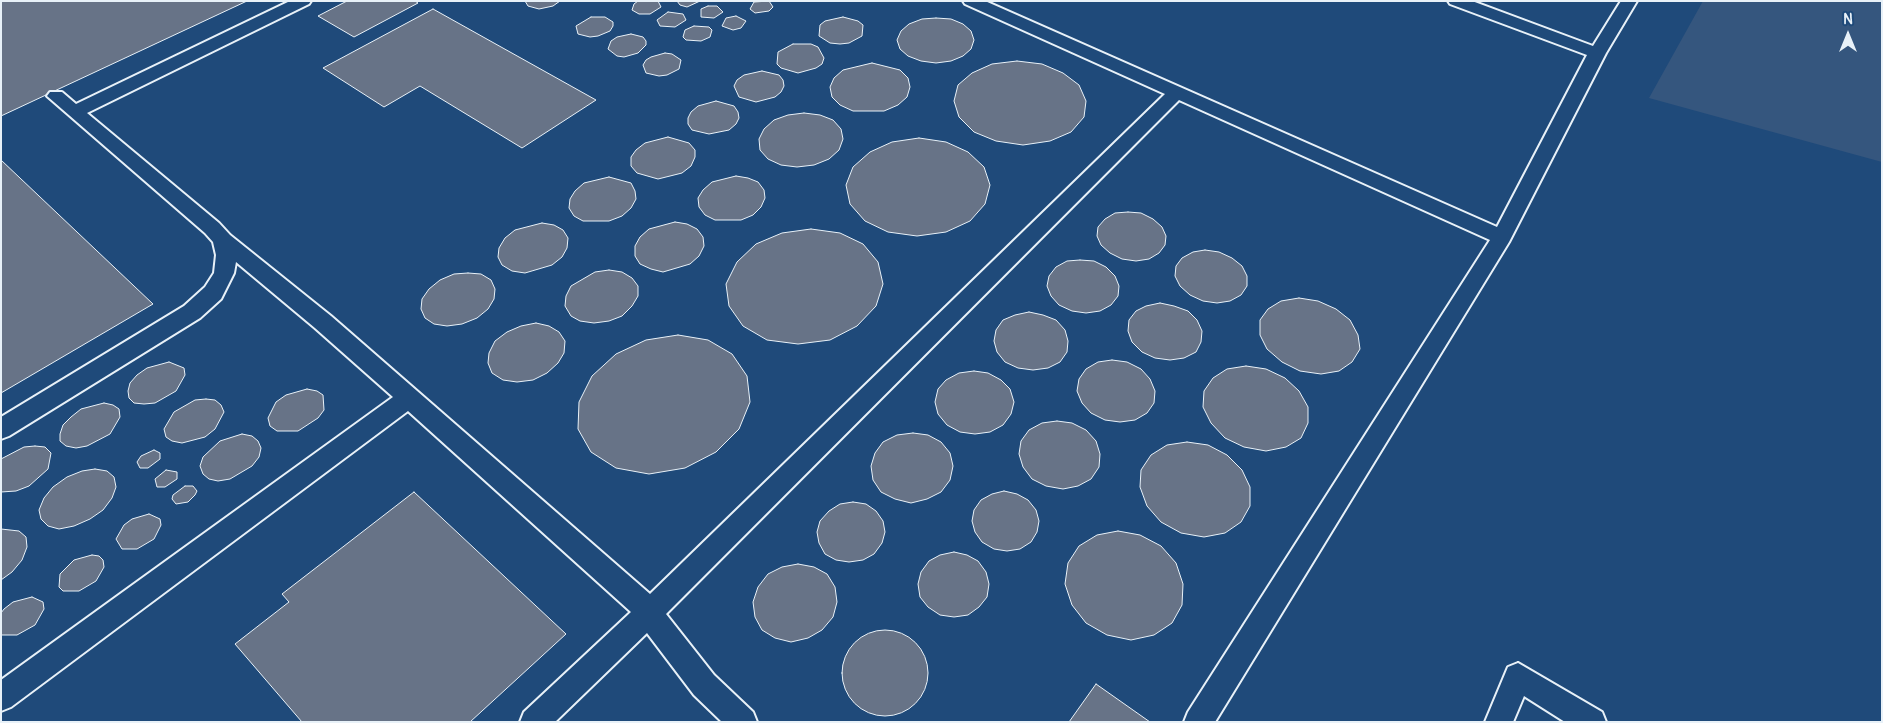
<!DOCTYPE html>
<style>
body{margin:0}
#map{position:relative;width:1883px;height:723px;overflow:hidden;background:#1f4a7a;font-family:Pangolin,sans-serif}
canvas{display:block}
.frame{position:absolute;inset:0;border:2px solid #e8f1f8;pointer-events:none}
.north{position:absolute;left:1823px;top:10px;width:50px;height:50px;-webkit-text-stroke:4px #1f4a7a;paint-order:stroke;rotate:0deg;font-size:14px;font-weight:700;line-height:20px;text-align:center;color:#e8f1f8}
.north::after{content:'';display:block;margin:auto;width:18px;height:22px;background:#e8f1f8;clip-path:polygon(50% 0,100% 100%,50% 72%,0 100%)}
</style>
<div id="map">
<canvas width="1883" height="723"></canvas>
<div class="frame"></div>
<div class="north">N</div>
</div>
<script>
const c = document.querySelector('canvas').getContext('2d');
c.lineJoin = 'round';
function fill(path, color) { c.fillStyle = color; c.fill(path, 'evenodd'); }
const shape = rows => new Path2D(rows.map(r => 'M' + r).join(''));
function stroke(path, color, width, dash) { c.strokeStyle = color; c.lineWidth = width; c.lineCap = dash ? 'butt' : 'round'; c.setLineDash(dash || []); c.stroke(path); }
fill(shape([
 [1703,1,1882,1,1882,162,1649,98]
]), '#35567e');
const building = shape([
 [1,1,247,1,1,116,1,1],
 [347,1,415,1,418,3,354,37,318,16,347,1],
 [525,1,560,1,553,6,539,9,528,6,525,1],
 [638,1,658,1,661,7,650,14,639,14,632,10,634,4,638,1],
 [677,1,700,1,687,7,680,5,677,1],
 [769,1,773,7,769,11,755,13,750,9,754,2,769,1],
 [708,6,717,6,723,12,714,18,701,17,701,9,708,6],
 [433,9,596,100,522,148,420,86,384,107,323,68,433,9],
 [668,12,683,14,686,20,675,27,660,26,657,20,668,12],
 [736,16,746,21,741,28,733,30,722,26,726,18,736,16],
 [591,17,605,17,613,22,613,26,610,31,598,36,590,37,578,34,576,26,591,17],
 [843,17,858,21,863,25,862,36,849,43,840,44,830,43,819,36,820,25,825,21,843,17],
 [936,18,951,19,963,24,971,31,974,40,971,49,963,56,951,61,936,63,921,61,908,56,900,49,897,40,901,31,909,24,922,19,936,18],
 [694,26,709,27,712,30,710,37,701,41,686,40,683,37,685,30,694,26],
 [631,34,643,37,646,41,646,45,638,53,624,57,617,56,608,49,611,41,617,37,631,34],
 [793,44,811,44,818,47,824,58,822,64,816,68,798,73,781,68,777,64,778,52,793,44],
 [665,53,672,54,681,60,679,69,667,75,659,76,646,73,643,65,646,60,651,57,665,53],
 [1017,61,1042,64,1063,73,1079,85,1086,101,1084,117,1071,132,1050,141,1023,145,996,141,974,132,959,117,954,101,958,85,972,73,992,64,1017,61],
 [872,63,900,70,908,78,910,87,907,97,898,105,884,111,853,111,840,105,832,97,830,87,834,78,843,70,872,63],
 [762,71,779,75,783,80,784,86,781,92,775,97,756,102,739,97,734,86,737,80,744,75,762,71],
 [716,101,734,106,738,112,739,118,736,124,729,130,709,134,692,130,688,124,688,118,691,112,698,106,716,101],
 [804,113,820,115,833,120,841,129,843,139,839,150,829,159,814,165,797,167,781,165,768,159,760,150,759,139,764,129,774,120,788,115,804,113],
 [668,137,689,143,695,150,695,157,691,166,682,173,658,179,637,173,631,166,631,157,636,150,645,143,668,137],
 [919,138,946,142,968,152,984,167,990,185,985,204,970,221,946,232,917,236,888,232,865,221,850,204,846,185,853,167,870,152,892,142,919,138],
 [1,160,153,304,1,393,1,160],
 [736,176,748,178,758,182,764,190,765,198,761,207,753,215,741,220,715,220,705,215,699,207,698,198,703,190,712,182,736,176],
 [609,177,631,183,635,191,636,199,631,208,622,216,609,221,583,221,574,216,569,208,570,199,575,191,584,183,609,177],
 [1128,212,1141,213,1153,219,1162,227,1166,236,1165,245,1159,253,1149,259,1136,261,1122,259,1110,253,1101,245,1097,236,1098,227,1105,219,1115,213,1128,212],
 [675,222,687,224,697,229,703,237,704,246,699,256,690,264,663,272,651,269,640,264,635,256,635,246,640,237,649,229,675,222],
 [542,223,554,225,563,230,568,238,567,248,562,257,552,265,525,273,512,271,502,265,498,257,499,248,505,238,515,230,542,223],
 [811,229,840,233,863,244,878,262,883,284,876,306,857,326,830,340,798,344,767,340,743,326,729,306,726,284,737,262,756,244,782,233,811,229],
 [1205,250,1219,252,1232,258,1242,266,1247,276,1247,286,1241,295,1230,301,1217,303,1203,301,1190,295,1180,286,1175,276,1176,266,1182,258,1193,252,1205,250],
 [1080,260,1094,261,1106,267,1115,276,1119,286,1118,296,1111,305,1100,311,1086,313,1072,311,1059,305,1051,296,1047,286,1049,276,1056,267,1067,261,1080,260],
 [609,270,622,272,632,278,638,286,638,296,632,306,622,316,609,321,594,323,580,321,571,316,565,306,566,296,571,286,595,272,609,270],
 [468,273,481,274,491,280,495,289,494,299,488,309,477,318,462,324,447,326,434,324,425,318,421,309,422,299,429,289,440,280,454,274,468,273],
 [1299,298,1318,301,1336,309,1350,320,1358,335,1360,349,1352,362,1339,371,1321,374,1300,371,1282,362,1267,349,1260,335,1260,320,1268,309,1281,301,1299,298],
 [1160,303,1174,306,1188,311,1197,320,1202,331,1201,342,1196,352,1184,358,1170,360,1155,358,1142,352,1132,342,1128,331,1129,320,1136,311,1146,306,1160,303],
 [1029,312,1043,315,1056,320,1065,330,1068,341,1067,352,1060,362,1048,368,1033,370,1018,368,1005,362,997,352,994,341,996,330,1003,320,1015,315,1029,312],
 [536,323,549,326,559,332,565,341,564,353,558,363,547,373,533,380,517,382,503,380,492,373,488,363,489,353,495,341,507,332,521,326,536,323],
 [678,335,708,340,732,354,747,376,750,402,739,429,716,452,685,468,649,474,616,468,591,452,578,429,579,402,592,376,616,354,646,340,678,335],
 [1112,360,1127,362,1141,369,1150,379,1155,391,1154,403,1147,413,1135,420,1120,422,1105,420,1091,413,1082,403,1077,391,1079,379,1086,369,1098,362,1112,360],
 [169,362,184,368,185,375,176,391,155,403,144,404,134,403,129,398,128,391,130,383,137,375,147,368,169,362],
 [1246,366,1266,369,1285,378,1299,391,1308,407,1308,423,1301,438,1286,447,1266,451,1244,447,1225,438,1211,423,1203,407,1204,391,1213,378,1227,369,1246,366],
 [974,371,988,373,1001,380,1010,389,1014,402,1011,414,1003,425,990,432,975,434,960,432,947,425,938,414,935,402,938,389,946,380,959,373,974,371],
 [307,389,317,391,323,395,324,410,318,418,298,431,277,431,270,426,268,418,276,402,286,395,307,389],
 [206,399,215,400,221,405,224,412,215,429,205,437,182,443,172,441,166,437,164,429,174,412,195,400,206,399],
 [104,403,113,405,119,409,120,417,110,434,87,446,76,448,66,446,60,441,60,434,63,425,71,417,81,409,104,403],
 [1057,421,1072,423,1086,430,1096,441,1100,454,1099,467,1091,479,1078,486,1063,489,1046,486,1032,479,1023,467,1019,454,1021,441,1029,430,1042,423,1057,421],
 [913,433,928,435,941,442,950,453,953,466,950,480,941,492,927,499,911,503,895,499,881,492,873,480,871,466,875,453,883,442,897,435,913,433],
 [242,434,252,436,258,441,261,448,259,457,252,466,230,479,218,481,209,479,203,474,200,466,203,457,220,441,242,434],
 [1187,442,1208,445,1227,455,1242,470,1250,487,1250,506,1241,522,1225,533,1204,537,1181,533,1161,522,1147,506,1140,487,1141,470,1151,455,1167,445,1187,442],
 [35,446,45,447,51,453,48,469,29,486,16,491,1,492,1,459,24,447,35,446],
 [154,450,160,453,160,459,148,468,140,468,137,462,141,456,154,450],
 [95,469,107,471,114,477,116,487,112,498,103,510,90,519,74,526,59,529,48,526,41,519,39,510,44,498,53,487,67,477,82,471,95,469],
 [166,470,177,472,177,479,165,487,157,487,155,479,166,470],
 [185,486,193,486,197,491,195,495,188,502,176,504,172,499,173,495,185,486],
 [1004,491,1017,494,1028,500,1036,510,1039,521,1037,532,1031,542,1020,549,1007,551,994,549,982,542,975,532,972,521,974,510,981,500,992,494,1004,491],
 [414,492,566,634,470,722,302,722,235,644,289,602,282,594,414,492],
 [853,502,866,504,876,511,883,521,885,532,882,543,874,554,863,560,849,562,836,560,825,554,819,543,817,532,820,521,829,511,840,504,853,502],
 [149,514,160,519,161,525,154,539,137,549,122,549,116,539,124,525,132,519,149,514],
 [1,529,19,531,26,537,27,547,22,560,12,572,1,580,1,529],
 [1118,531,1140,535,1161,546,1176,563,1183,584,1182,605,1172,623,1154,635,1131,640,1107,635,1086,623,1072,605,1065,584,1068,563,1079,546,1097,535,1118,531],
 [954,552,967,555,978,561,986,572,989,584,987,597,979,607,968,615,954,617,940,615,928,607,920,597,918,584,921,572,929,561,940,555,954,552],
 [92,555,99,556,103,560,104,567,96,581,79,591,63,591,59,587,60,574,74,560,92,555],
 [798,564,814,567,827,574,835,587,837,602,833,617,822,630,808,638,791,642,775,638,762,630,755,617,753,602,758,587,768,574,782,567,798,564],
 [32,597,43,602,44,609,35,625,17,635,1,635,1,613,4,609,13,602,32,597],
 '842 673a43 43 0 1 1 86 0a43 43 0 1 1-86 0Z',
 [1096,684,1150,722,1069,722,1096,684]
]);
fill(building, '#677387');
stroke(building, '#e8f1f8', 1);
const service = shape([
 [290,1,311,1,309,4,87,113,219,223,230,235,331,316,650,594,1165,94,965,4,963,1,985,1,1497,227,1587,55,1450,4,1448,1,1472,1,1593,46,1621,1,1637,1,1606,53,1509,242,1215,722,1184,722,1188,712,1490,240,1179,100,666,614,714,675,753,712,757,722,722,722,694,695,647,633,555,722,520,722,524,712,631,612,408,411,11,707,1,711,1,680,393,397,315,328,236,262,234,273,221,299,200,318,9,436,1,439,1,417,184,306,205,287,214,273,216,255,213,242,205,233,47,96,50,92,62,92,76,104,290,1],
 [1518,663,1602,712,1606,722,1565,722,1524,696,1513,722,1485,722,1508,667,1518,663]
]);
stroke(service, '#e8f1f8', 4);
fill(service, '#1f4a7a');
</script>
